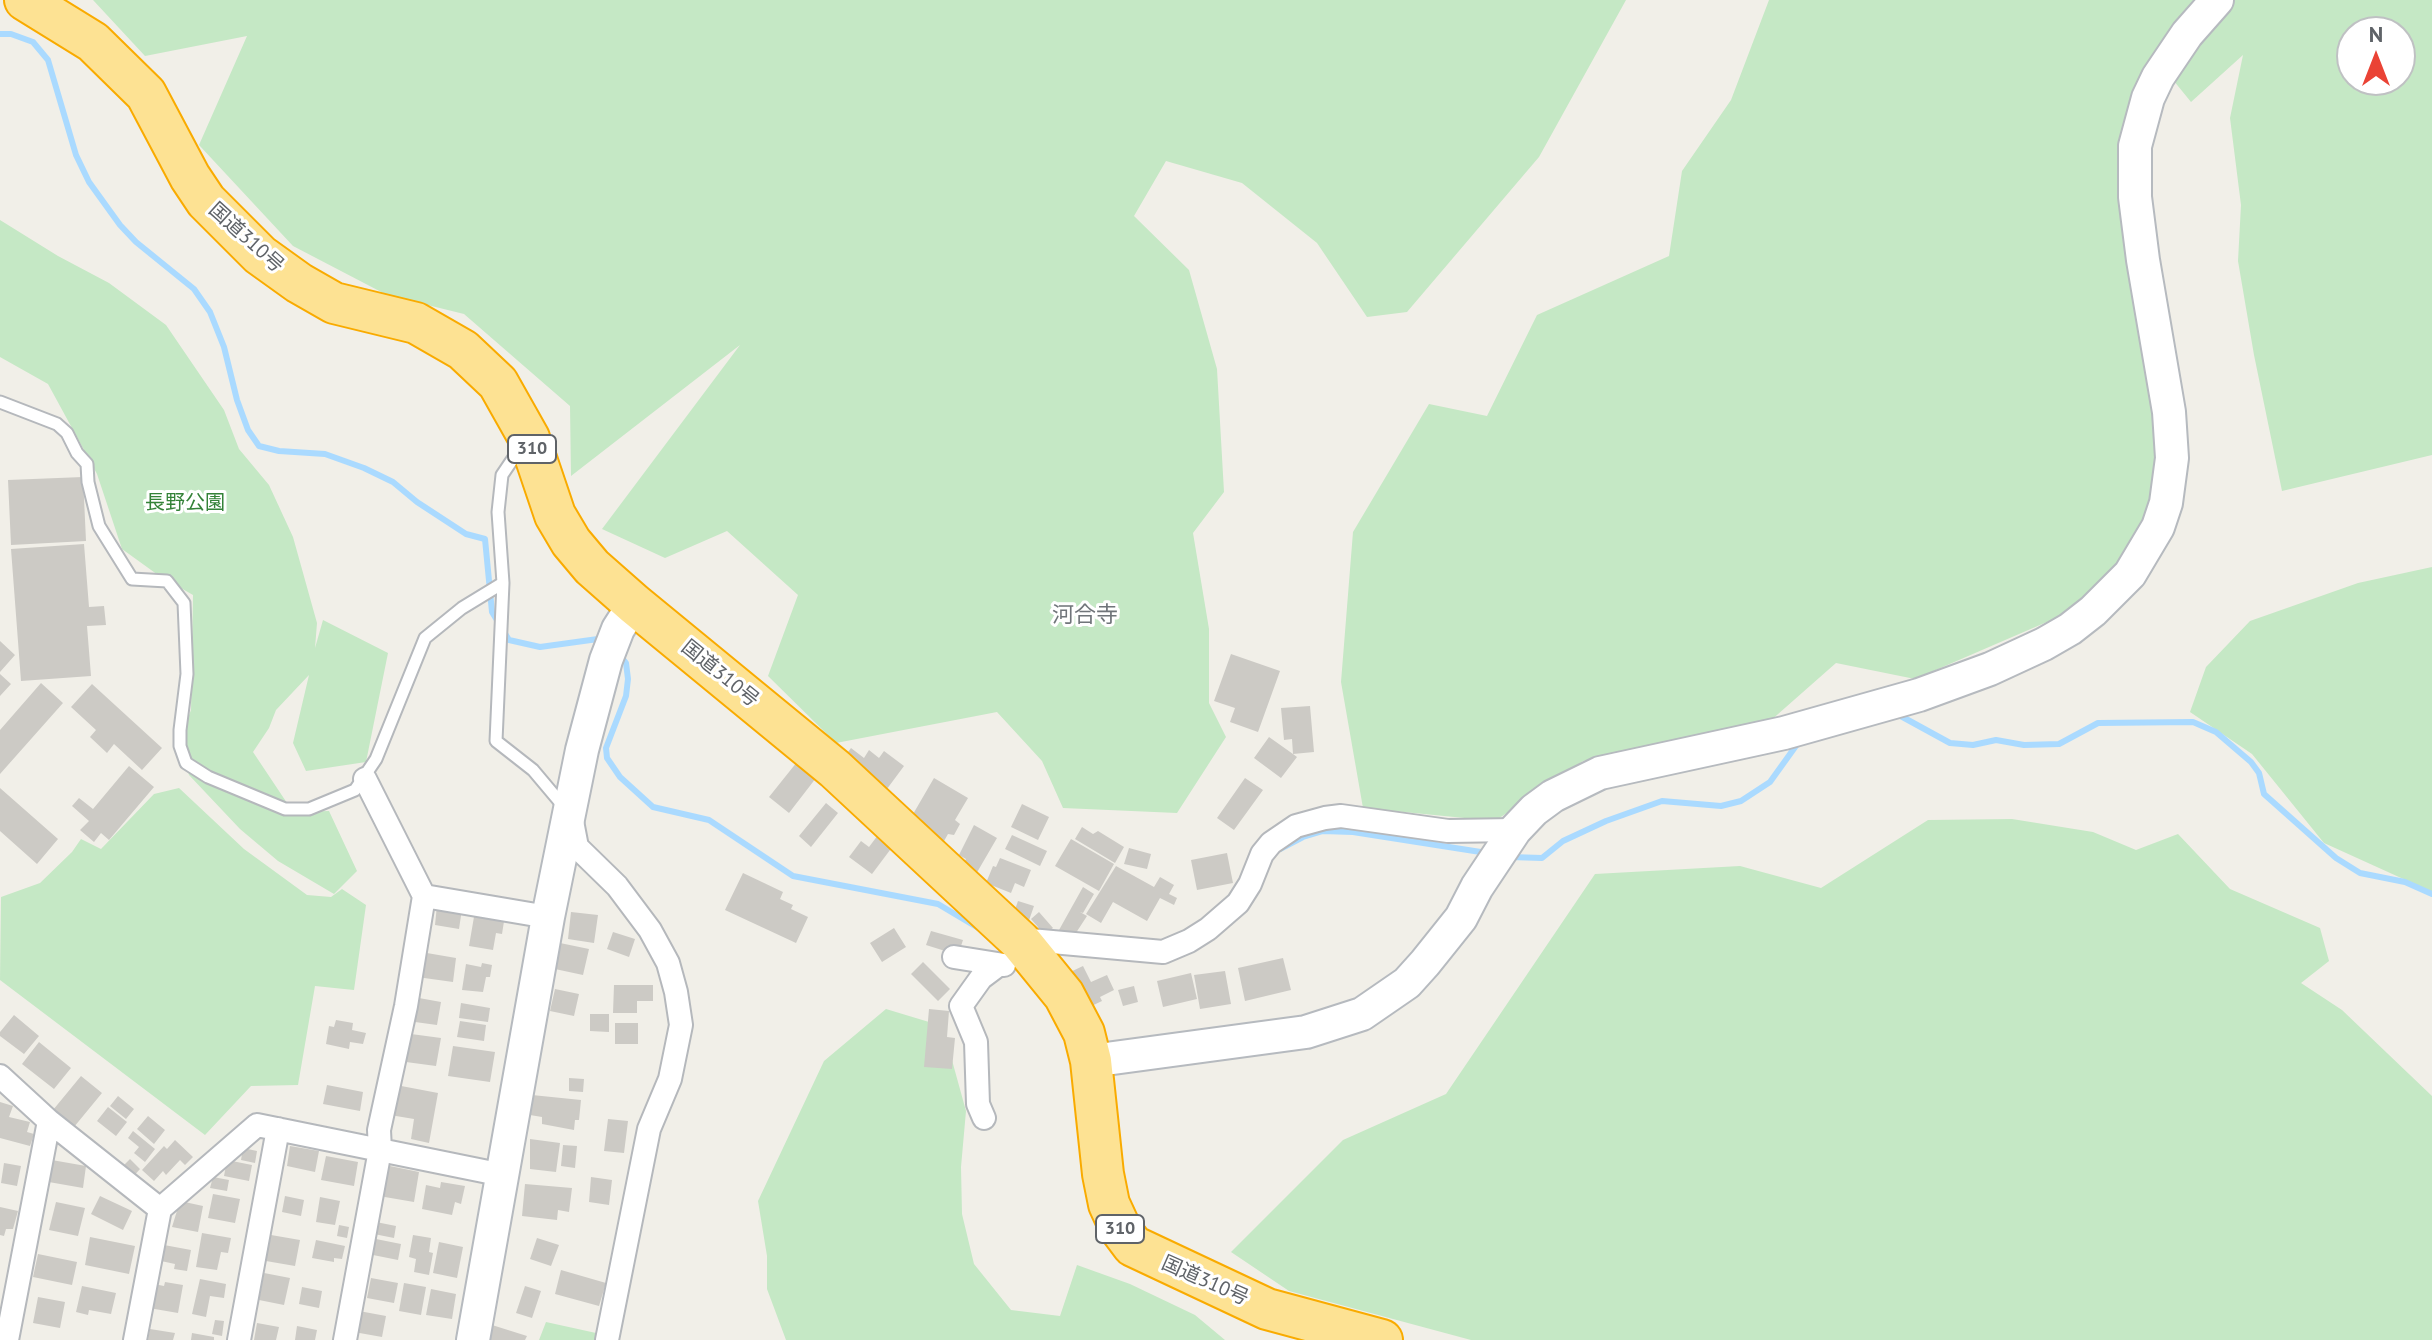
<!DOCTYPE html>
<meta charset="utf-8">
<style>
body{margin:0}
#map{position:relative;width:2432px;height:1340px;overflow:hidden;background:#f1efe8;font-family:"PT Sans",sans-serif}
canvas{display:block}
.north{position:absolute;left:2336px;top:16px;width:80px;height:80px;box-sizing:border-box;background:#fff;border:2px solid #bfc1c3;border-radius:50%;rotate:0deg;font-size:22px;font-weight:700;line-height:32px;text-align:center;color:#5f6368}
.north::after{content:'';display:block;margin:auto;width:28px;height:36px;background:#ea4335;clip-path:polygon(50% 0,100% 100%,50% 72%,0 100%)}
</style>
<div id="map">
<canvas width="2432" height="1340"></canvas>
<div class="north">N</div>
</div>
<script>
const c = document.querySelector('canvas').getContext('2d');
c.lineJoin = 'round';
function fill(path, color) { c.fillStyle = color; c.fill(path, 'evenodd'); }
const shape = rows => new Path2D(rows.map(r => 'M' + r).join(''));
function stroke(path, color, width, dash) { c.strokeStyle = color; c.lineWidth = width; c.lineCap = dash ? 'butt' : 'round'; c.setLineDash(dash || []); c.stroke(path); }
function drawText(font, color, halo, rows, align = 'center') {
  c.font = font + ' "PT Sans","Noto Sans JP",sans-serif'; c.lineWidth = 6; c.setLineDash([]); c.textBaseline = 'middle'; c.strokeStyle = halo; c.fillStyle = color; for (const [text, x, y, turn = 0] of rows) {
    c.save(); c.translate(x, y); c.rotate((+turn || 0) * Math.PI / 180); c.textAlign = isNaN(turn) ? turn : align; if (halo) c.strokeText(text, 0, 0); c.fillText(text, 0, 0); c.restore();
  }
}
fill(shape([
 [93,0,1626,0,1539,157,1407,312,1367,317,1317,243,1242,183,1166,161,1134,216,1189,270,1217,369,1224,492,1193,533,1209,629,1209,703,1226,737,1177,813,1063,808,1042,761,997,712,836,743,768,676,798,595,727,531,665,558,602,529,740,345,571,476,570,406,464,314,387,295,293,246,199,145,247,36,145,56],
 [1769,0,2432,0,2432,455,2282,491,2254,355,2238,261,2241,205,2230,118,2243,55,2191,102,2156,59,2128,126,2161,420,2159,494,2135,554,2063,615,1915,679,1836,663,1769,722,1583,761,1495,821,1363,808,1341,682,1353,532,1429,404,1487,416,1537,315,1669,256,1682,171,1731,100],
 [2352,32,2400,32,2400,80,2352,80],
 [0,220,58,256,109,283,166,325,224,410,239,449,269,485,293,537,317,623,315,648,323,620,388,653,366,762,306,771,293,743,309,675,276,710,269,728,253,752,293,812,329,811,357,871,334,894,278,861,240,829,189,775,179,742,191,710,193,595,158,575,122,549,97,474,48,384,0,357],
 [2432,567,2432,892,2324,843,2252,754,2190,712,2206,667,2250,621,2358,583],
 [179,788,244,849,307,895,331,897,342,889,366,905,354,990,315,986,298,1085,251,1086,205,1135,0,980,1,897,40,883,72,852,81,839,101,849,154,794],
 [2012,819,2093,832,2136,850,2178,834,2230,889,2320,928,2329,961,2301,983,2342,1010,2432,1096,2432,1340,1471,1340,1289,1291,1231,1252,1343,1140,1446,1094,1595,874,1740,866,1821,888,1928,820],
 [886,1009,929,1022,950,1053,966,1111,961,1167,962,1214,974,1264,1011,1310,1060,1316,1077,1265,1130,1284,1195,1315,1225,1340,786,1340,767,1289,767,1256,758,1201,824,1061],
 [546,1322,596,1333,595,1340,539,1340]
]), '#c5e8c5');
stroke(shape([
 [0,34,11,34,33,42,48,60,76,155,89,182,120,225,136,242,194,289,210,312,224,347,237,400,248,430,259,446,279,451,325,454,364,468,393,482,417,502,466,534,485,539,492,612,509,640,540,647,598,639,604,642],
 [619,654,626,663,628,679,626,696,606,748,607,758,620,777,653,807,709,820,793,876,938,904,980,929],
 [1897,714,1950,743,1973,745,1996,740,2024,745,2059,744,2098,723,2193,722,2216,732,2251,762,2259,773,2264,794,2336,858,2360,873,2405,882,2432,894],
 [1280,849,1303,837,1323,831,1353,832,1487,853],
 [1510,857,1542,858,1563,841,1606,821,1662,801,1721,806,1741,801,1770,782,1798,743]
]), '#aadaff', 6);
fill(shape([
 [83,477,86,541,11,545,8,480],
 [84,544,89,607,104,606,106,625,87,626,91,676,21,681,11,549],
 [0,641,15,655,0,672],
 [1231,654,1280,671,1258,732,1230,722,1235,708,1214,701],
 [0,674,11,684,0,696],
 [41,683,63,703,0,774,0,730],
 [92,684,162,748,142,770,114,744,107,753,90,737,96,730,71,707],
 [1310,706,1314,752,1293,754,1297,757,1281,778,1254,758,1269,737,1293,754,1292,739,1284,740,1281,708],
 [851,748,864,758,869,750,879,758,884,751,904,766,881,797,838,766],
 [797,762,816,778,789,813,769,797],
 [129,766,154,787,109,840,101,833,94,842,80,830,89,821,72,806,79,798,93,809],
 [934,778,968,798,955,820,960,824,954,835,948,834,944,841,909,821],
 [1245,778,1263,790,1234,830,1217,818],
 [0,788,58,839,37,864,0,831],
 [826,803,838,813,811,847,799,836],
 [1022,804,1049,817,1038,840,1011,827],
 [974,825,997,838,972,881,958,873,966,859,959,855],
 [1082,827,1093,834,1098,831,1124,847,1115,863,1075,839],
 [881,831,896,842,872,874,849,857,861,841,869,847],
 [1012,835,1047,851,1040,866,1005,849],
 [1071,839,1114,864,1099,891,1055,866],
 [1129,848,1151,854,1147,869,1124,864],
 [1227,853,1233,883,1197,890,1191,860],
 [1000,858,1031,870,1024,887,1015,883,1011,893,986,883,993,866,996,867],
 [1116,866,1154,887,1160,877,1174,885,1169,894,1177,898,1174,905,1160,898,1147,921,1113,902,1101,923,1086,914],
 [743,873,783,892,780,899,793,905,791,909,808,917,796,943,725,910],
 [1083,887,1094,894,1083,913,1080,912,1087,916,1072,939,1059,930],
 [1018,901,1034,906,1026,929,1010,924],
 [437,905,462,909,459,929,435,925],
 [475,911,505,915,502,934,496,933,493,950,469,946],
 [571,912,598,915,594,943,568,939],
 [1039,912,1053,928,1044,934,1031,919],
 [894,928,906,947,882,962,870,943],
 [931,931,963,940,958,955,926,945],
 [613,932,635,939,629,957,607,949],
 [560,943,589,949,583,975,555,969],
 [421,952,456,958,453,982,417,977],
 [1283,958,1291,990,1245,1001,1238,968],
 [923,962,950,989,938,1001,911,974],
 [482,963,492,965,490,977,486,977,483,992,462,990,466,964,481,967],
 [1083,966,1091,982,1107,975,1114,990,1100,997,1102,1001,1081,1011,1064,975],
 [1225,971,1231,1004,1200,1009,1194,975],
 [1191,973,1197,999,1163,1007,1157,981],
 [614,985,653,985,653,1001,637,1001,637,1013,613,1013],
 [1134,986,1138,1002,1123,1006,1118,990],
 [555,989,579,994,574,1016,550,1011],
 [419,998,441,1002,437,1025,415,1022],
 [461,1003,490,1008,488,1022,459,1018],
 [929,1009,949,1011,947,1037,955,1038,952,1069,924,1067],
 [590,1014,609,1014,609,1032,590,1031],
 [14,1015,39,1036,24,1054,0,1036,0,1032],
 [336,1020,353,1023,352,1030,366,1033,363,1044,350,1042,349,1049,326,1044,329,1026,334,1027],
 [460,1021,486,1025,484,1041,457,1037],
 [615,1023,638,1023,638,1044,615,1044],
 [411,1034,441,1038,436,1066,406,1062],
 [39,1042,71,1068,54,1089,22,1064],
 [453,1046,495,1052,490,1082,448,1076],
 [81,1076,102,1093,74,1127,53,1110],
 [569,1078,584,1079,583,1092,569,1091],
 [327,1085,363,1092,360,1111,323,1104],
 [396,1085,438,1093,429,1143,411,1139,414,1119,390,1115],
 [532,1095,581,1100,579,1120,575,1120,574,1130,542,1124,542,1117,530,1115],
 [118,1096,134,1109,126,1119,110,1106],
 [0,1102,13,1106,9,1117,30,1122,27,1132,34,1134,30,1146,0,1138],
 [108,1107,127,1122,116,1136,97,1121],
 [148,1116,165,1130,154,1144,137,1129],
 [608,1119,628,1121,624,1153,604,1151],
 [133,1131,155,1149,145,1162,134,1153,139,1147,128,1138],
 [530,1139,560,1143,556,1172,530,1169],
 [175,1140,193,1157,185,1165,180,1160,166,1175,163,1171,154,1181,142,1170,164,1146,167,1149],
 [563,1145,577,1146,575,1168,561,1166],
 [290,1146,319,1151,315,1172,287,1166],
 [243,1148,257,1151,255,1163,241,1160],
 [326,1156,358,1162,354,1186,321,1180],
 [46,1159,86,1166,83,1188,43,1181],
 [130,1159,140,1169,132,1178,121,1168],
 [227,1160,252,1165,249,1181,224,1176],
 [4,1163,21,1166,17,1186,1,1183],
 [385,1165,419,1172,414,1202,379,1196],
 [213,1177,229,1180,227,1191,210,1188],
 [591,1177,612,1180,609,1205,589,1202],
 [441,1182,465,1186,461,1204,455,1202,452,1215,422,1209,426,1185,440,1188],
 [525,1184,572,1188,569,1212,558,1210,557,1220,522,1216],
 [213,1194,240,1199,235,1223,208,1218],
 [100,1196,132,1211,123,1230,91,1214],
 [285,1196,304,1200,301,1216,282,1212],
 [320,1197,340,1201,335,1225,316,1222],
 [180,1201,203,1206,198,1232,172,1227],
 [56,1202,85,1208,78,1236,49,1230],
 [0,1207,18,1211,13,1229,6,1229,4,1236,0,1235],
 [376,1222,396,1226,394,1238,374,1234],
 [339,1225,349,1227,347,1238,337,1236],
 [202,1233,231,1238,228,1253,221,1252,217,1270,196,1267],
 [271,1235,300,1240,295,1266,266,1261],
 [413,1235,431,1238,429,1252,433,1253,429,1275,414,1272,416,1259,409,1257],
 [90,1237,135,1246,129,1274,85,1265],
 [537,1238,559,1245,551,1266,530,1259],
 [376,1239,401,1244,398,1260,373,1255],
 [316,1240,345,1246,342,1259,334,1258,334,1262,312,1258],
 [439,1242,463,1247,457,1278,433,1273],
 [164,1245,191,1250,187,1271,174,1269,175,1264,161,1261],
 [38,1254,77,1262,72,1285,33,1277],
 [561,1270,606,1283,599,1306,555,1294],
 [264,1273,290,1278,284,1305,259,1300],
 [371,1278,398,1283,394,1303,367,1298],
 [200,1279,226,1284,224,1298,210,1296,206,1317,192,1314],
 [165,1282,183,1285,178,1313,149,1308,154,1284,164,1286],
 [404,1283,426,1287,421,1315,399,1311],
 [82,1286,116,1293,111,1314,89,1310,88,1315,76,1312],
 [525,1286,541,1291,532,1318,516,1313],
 [302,1287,322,1291,319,1308,299,1304],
 [431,1289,456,1294,452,1319,426,1315],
 [38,1297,65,1302,60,1328,33,1323],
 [359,1311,386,1316,382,1337,354,1332],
 [215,1320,224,1321,222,1336,212,1334],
 [257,1323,279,1327,276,1340,254,1340],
 [492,1325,527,1336,525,1340,487,1340],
 [297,1326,317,1330,315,1340,295,1340],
 [150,1329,175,1333,173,1340,148,1340],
 [192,1333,214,1337,214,1340,191,1340]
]), '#cccac5');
const lane = shape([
 [0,402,57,424,67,433,77,453,87,464,88,482,99,526,132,579,167,581,184,603,187,674,180,730,180,746,186,763,208,777,285,809,309,809,355,790,376,759,425,638,462,608,503,583,498,512,502,475,523,444],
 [503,583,496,741,533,770,565,808]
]);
const street = shape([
 [572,821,577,847,617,886,650,930,668,963,676,992,681,1025,670,1079,649,1129,607,1340],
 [424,896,548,917],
 [1019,939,1163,952,1189,941,1208,929,1238,903,1250,884,1262,854,1271,843,1296,826,1325,818,1341,816,1448,831,1515,830],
 [954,957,1004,965],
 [0,1076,49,1121,160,1209,257,1125,503,1175],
 [984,1118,978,1104,976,1042,961,1006,981,978,997,966],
 [7,1340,49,1121],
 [135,1340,160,1209],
 [239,1340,278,1129],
 [345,1340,380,1150,379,1130,406,1006,424,896,365,779]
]);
const secondary = shape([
 [1091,1061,1306,1032,1362,1014,1407,983,1425,963,1461,918,1477,887,1515,830,1534,810,1553,796,1600,773,1784,733,1919,695,1990,669,2044,644,2070,629,2093,611,2130,574,2158,527,2166,503,2172,458,2169,412,2143,260,2135,197,2135,146,2148,98,2158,77,2187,34,2217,0],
 [473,1340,548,917,582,750,606,660,618,629,634,604]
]);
const highway = shape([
 [25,0,93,42,146,94,190,177,206,201,260,255,299,283,334,303,416,323,463,350,498,383,529,438,555,515,571,542,592,567,634,604,835,769,1020,941,1064,995,1084,1033,1091,1061,1103,1174,1109,1204,1121,1230,1133,1246,1267,1309,1382,1340]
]);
stroke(lane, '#b5b8bc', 15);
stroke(street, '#b5b8bc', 26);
stroke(secondary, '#b6babf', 36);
stroke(highway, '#f9ab00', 44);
stroke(lane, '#fff', 11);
stroke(street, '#fff', 22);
stroke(secondary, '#fff', 32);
stroke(highway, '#fde293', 40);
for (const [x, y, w] of [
 [532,449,48],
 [1120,1229,48]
]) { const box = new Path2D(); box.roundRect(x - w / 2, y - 14, w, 28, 6); c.fillStyle = '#fff'; c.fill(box); stroke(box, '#5f6368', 2); }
drawText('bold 18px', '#5f6368', null, [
 ["310",532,449],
 ["310",1120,1229]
]);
drawText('20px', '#5f6368', '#fff', [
 ["国道310号",246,238,42],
 ["国道310号",720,674,39],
 ["国道310号",1205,1281,24]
]);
drawText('20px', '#348238', '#fff', [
 ["長野公園",185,503]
]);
drawText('22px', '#70757a', '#fff', [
 ["河合寺",1085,616]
]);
</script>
